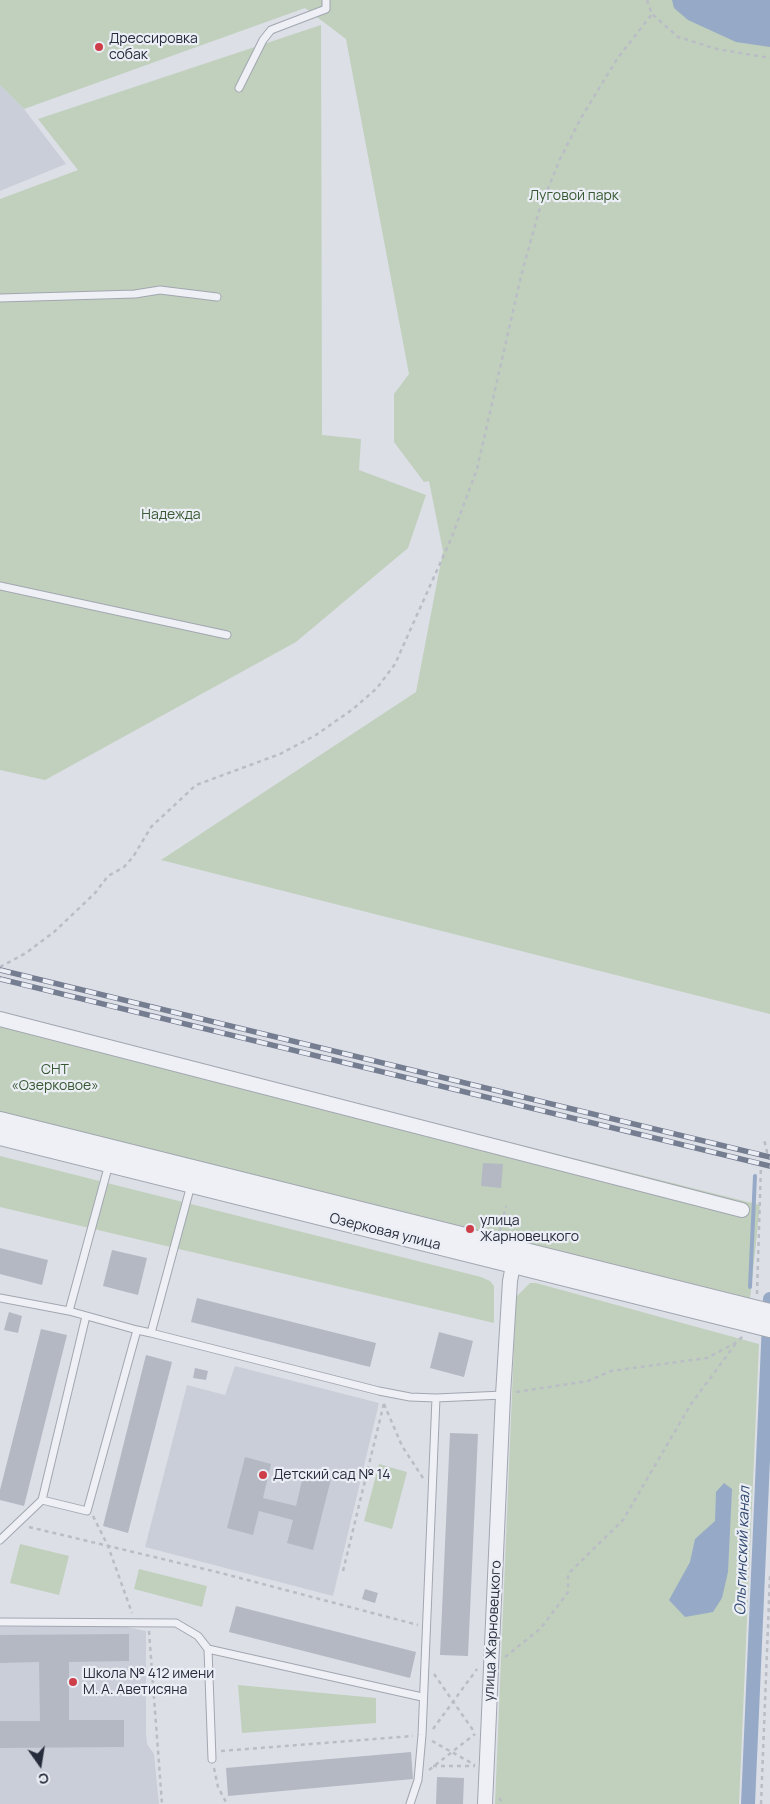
<!DOCTYPE html>
<meta charset="utf-8">
<style>
body{margin:0}
#map{position:relative;width:770px;height:1804px;overflow:hidden;background:#dcdfe6;font-family:Manrope,sans-serif}
canvas{display:block}
.north{position:absolute;left:15px;top:1739px;width:50px;height:50px;-webkit-text-stroke:4px #ebeef4;paint-order:stroke;rotate:167deg;font-size:14px;font-weight:700;line-height:20px;text-align:center;color:#262c3c}
.north::after{content:'';display:block;margin:auto;width:18px;height:22px;background:#262c3c;clip-path:polygon(50% 0,100% 100%,50% 72%,0 100%)}
</style>
<div id="map">
<canvas width="770" height="1804"></canvas>
<div class="north">С</div>
</div>
<script>
const c = document.querySelector('canvas').getContext('2d');
c.lineJoin = 'round';
function fill(path, color) { c.fillStyle = color; c.fill(path, 'evenodd'); }
const shape = rows => new Path2D(rows.map(r => 'M' + r).join(''));
function stroke(path, color, width, dash) { c.strokeStyle = color; c.lineWidth = width; c.lineCap = dash ? 'butt' : 'round'; c.setLineDash(dash || []); c.stroke(path); }
function drawText(font, color, halo, rows, align = 'center') {
  c.font = font + ' Manrope,sans-serif'; c.lineWidth = 4.5; c.setLineDash([]); c.textBaseline = 'middle'; c.strokeStyle = halo; c.fillStyle = color; for (const [text, x, y, turn = 0] of rows) {
    c.save(); c.translate(x, y); c.rotate((+turn || 0) * Math.PI / 180); c.textAlign = isNaN(turn) ? turn : align; if (halo) c.strokeText(text, 0, 0); c.fillText(text, 0, 0); c.restore();
  }
}
fill(shape([
 [0,85,24,109,66,164,0,191],
 [235,1366,379,1403,333,1596,145,1547,187,1385,225,1395],
 [122,1626,146,1631,146,1732,147,1744,154,1754,159,1804,0,1804,0,1627]
]), '#caced8');
fill(shape([
 [0,0,770,0,770,1014,161,860,416,692,443,551,429,481,424,482,394,442,394,394,409,374,346,39,305,8,24,109,0,85],
 [321,25,322,435,361,439,359,470,426,495,408,548,296,642,45,780,0,770,0,199,78,170,38,119],
 [0,1014,760,1205,750,1299,0,1114],
 [0,1156,481,1277,490,1281,494,1286,494,1323,0,1207],
 [530,1283,536,1283,759,1344,739,1804,495,1804,516,1297],
 [379,1464,407,1472,392,1529,364,1521],
 [20,1544,69,1556,59,1595,10,1583],
 [139,1569,207,1586,202,1607,134,1589],
 [238,1685,376,1698,376,1723,242,1733]
]), '#c0d0bd');
fill(shape([
 [672,0,770,0,770,47,736,42,688,20,674,8],
 [724,1483,732,1489,728,1572,722,1598,713,1612,685,1617,669,1600,690,1562,695,1539,715,1521,716,1492]
]), '#96aac7');
stroke(shape([
 [750,1287,755,1176]
]), '#96aac7', 4);
stroke(shape([
 [748,1804,770,1299]
]), '#96aac7', 14);
fill(shape([
 [483,1163,503,1164,501,1188,481,1186],
 [0,1248,48,1260,42,1285,0,1274],
 [112,1250,147,1258,138,1295,103,1286],
 [197,1298,376,1343,370,1367,191,1322],
 [9,1312,22,1316,18,1333,4,1330],
 [41,1329,67,1335,24,1506,0,1500,0,1490],
 [439,1332,473,1341,464,1377,430,1368],
 [146,1355,172,1362,128,1533,103,1526],
 [195,1368,208,1371,206,1380,193,1378],
 [450,1433,478,1434,468,1656,440,1655],
 [245,1457,271,1464,263,1498,296,1506,304,1472,331,1479,313,1550,287,1543,293,1520,259,1511,253,1535,227,1528],
 [365,1589,378,1593,375,1603,362,1599],
 [236,1606,416,1652,410,1678,229,1632],
 [129,1634,129,1661,69,1662,69,1720,124,1720,124,1747,0,1748,0,1721,40,1721,39,1662,0,1663,0,1635],
 [411,1752,413,1779,228,1796,226,1768],
 [437,1777,464,1778,463,1804,436,1804]
]), '#b3b8c3');
const service = shape([
 [239,88,263,40,271,30,326,9,326,0],
 [0,298,135,294,160,290,217,297],
 [0,586,227,635],
 [109,1164,69,1311,137,1330,151,1333,191,1185],
 [0,1298,69,1311],
 [86,1316,42,1500,87,1511,137,1330],
 [151,1333,379,1391,410,1397,436,1398],
 [0,1540,42,1500],
 [0,1622,176,1623,198,1636,208,1649,212,1759],
 [208,1649,422,1697],
 [410,1804,418,1780,422,1735,436,1398,503,1395]
]);
const minor = shape([
 [0,1019,742,1210],
 [485,1804,503,1395,510,1281,515,1255]
]);
const tertiary = shape([
 [0,1121,770,1313],
 [0,1136,770,1328]
]);
stroke(service, '#a2a6b0', 9);
stroke(minor, '#a2a6b0', 16);
stroke(tertiary, '#a2a6b0', 20);
stroke(shape([
 [647,0,652,14,678,37,717,49,770,58],
 [0,967,26,953,54,932,95,893,108,876,124,867,133,857,151,827,196,785,280,754,316,735,353,709,377,688,395,664,451,539,477,469,521,276,539,211,560,159,581,118,617,59,652,14],
 [500,1231,506,1206],
 [757,1294,761,1164,762,1155,767,1152,764,1139],
 [516,1392,588,1381,611,1371,707,1358,737,1342,743,1336],
 [384,1404,402,1446,423,1478],
 [93,1516,108,1546,132,1613],
 [29,1527,221,1573,418,1625],
 [343,1571,384,1403],
 [149,1631,162,1804],
 [505,1657,541,1628,568,1592,568,1574,623,1520,691,1404,737,1342],
 [434,1674,475,1733],
 [433,1729,477,1669],
 [432,1741,475,1765],
 [221,1751,413,1736],
 [433,1766,475,1766],
 [214,1768,218,1787,227,1804],
 [429,1770,475,1734],
 [499,1798,504,1804],
 [761,1804,770,1575]
]), '#babdc5', 2.5, [4, 4]);
stroke(service, '#eef0f5', 7);
stroke(minor, '#eef0f5', 14);
stroke(tertiary, '#eef0f5', 18);
const rail = shape([
 [0,970,770,1157],
 [0,979,770,1166]
]);
stroke(rail, '#757d90', 5.5);
stroke(rail, '#ebeef4', 4, [11]);
for (const [x, y, r, color] of [
 [99,47,5,"#ce3e49"],
 [470,1229,5,"#ce3e49"],
 [263,1475,5,"#ce3e49"],
 [73,1682,5,"#ce3e49"]
]) { const dot = new Path2D(); dot.arc(x, y, r, 0, 2 * Math.PI); c.fillStyle = color; c.fill(dot); stroke(dot, '#ebeef4', 2); }
drawText('14px', '#262c3c', '#ebeef4', [
 ["Дрессировка",109,39],
 ["собак",109,55],
 ["улица",480,1221],
 ["Жарновецкого",480,1237],
 ["Детский сад № 14",273,1475],
 ["Школа № 412 имени",83,1674],
 ["М. А. Аветисяна",83,1690]
], 'left');
drawText('14px', '#375833', '#ebeef4', [
 ["Луговой парк",574,196],
 ["Надежда",171,515],
 ["СНТ",55,1070],
 ["«Озерковое»",55,1086]
]);
drawText('14px', '#262c3c', '#ebeef4', [
 ["Озерковая улица",385,1232,14],
 ["улица Жарновецкого",493,1631,-87]
]);
drawText('italic 15px', '#304870', '#ebeef4', [
 ["Ольгинский канал",743,1551,-88]
]);
</script>
